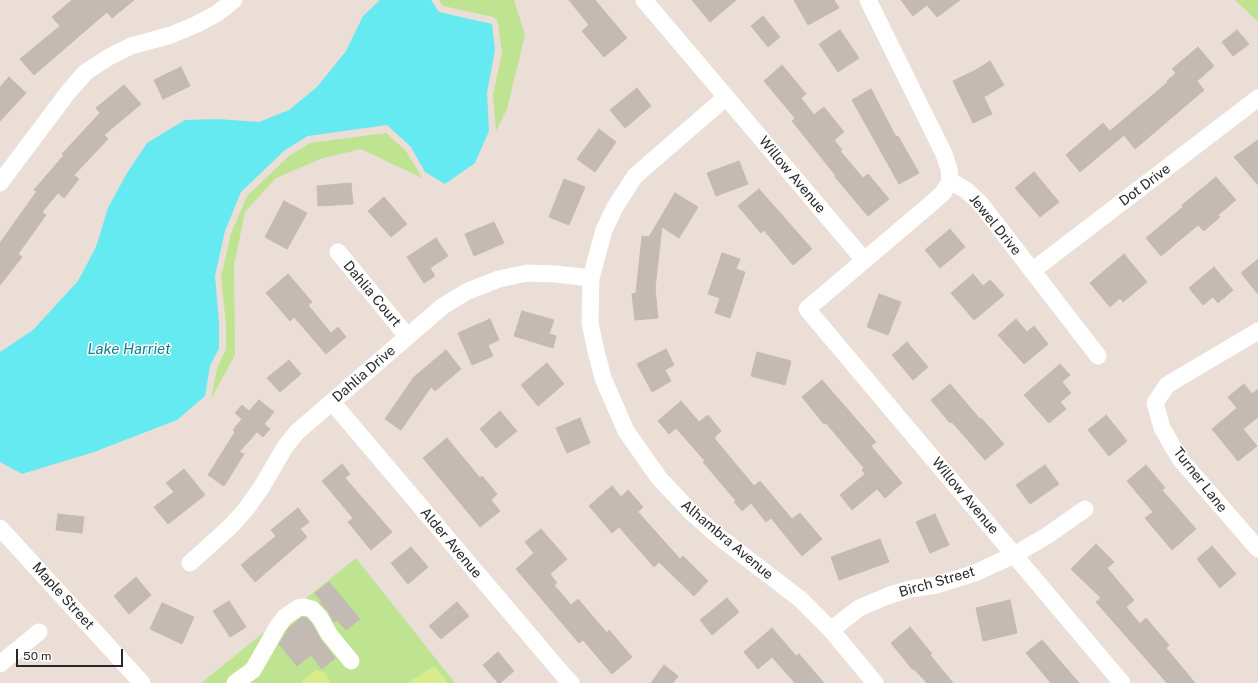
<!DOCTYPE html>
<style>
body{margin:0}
#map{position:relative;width:1258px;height:683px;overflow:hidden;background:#eaded7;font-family:"Public Sans",sans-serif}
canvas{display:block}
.scale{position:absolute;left:16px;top:649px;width:107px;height:18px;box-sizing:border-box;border:2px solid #272727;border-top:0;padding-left:5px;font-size:12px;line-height:14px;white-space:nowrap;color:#272727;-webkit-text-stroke:3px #fff;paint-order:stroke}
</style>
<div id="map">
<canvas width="1258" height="683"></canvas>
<div class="scale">50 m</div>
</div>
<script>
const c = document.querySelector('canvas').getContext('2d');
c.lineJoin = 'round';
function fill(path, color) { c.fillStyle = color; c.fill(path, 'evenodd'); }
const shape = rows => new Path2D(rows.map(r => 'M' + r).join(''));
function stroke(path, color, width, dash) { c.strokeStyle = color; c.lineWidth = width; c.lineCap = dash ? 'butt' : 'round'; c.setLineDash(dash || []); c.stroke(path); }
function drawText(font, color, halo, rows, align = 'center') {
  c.font = font + ' "Public Sans",sans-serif'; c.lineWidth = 3; c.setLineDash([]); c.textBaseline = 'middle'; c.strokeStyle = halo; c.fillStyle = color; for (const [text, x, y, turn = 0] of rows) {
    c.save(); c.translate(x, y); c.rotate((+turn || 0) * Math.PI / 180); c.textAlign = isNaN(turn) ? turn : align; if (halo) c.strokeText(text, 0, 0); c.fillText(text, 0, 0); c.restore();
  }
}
fill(shape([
 [439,0,514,0,525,35,507,109,496,131,493,95,502,53,498,24,497,20,493,17,443,6],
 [1235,0,1258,0,1258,22],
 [386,133,406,151,422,178,361,149,323,158,276,178,245,212,234,265,235,355,211,399,217,369,226,349,226,324,221,277,231,234,247,196,289,156,310,143],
 [356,558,455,683,201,683]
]), '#bfe491');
fill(shape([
 [434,666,448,683,408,683],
 [316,670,326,673,330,683,300,683]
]), '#d8ec8c');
fill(shape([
 [380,0,431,0,439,12,492,24,495,50,487,93,489,131,475,163,445,184,425,172,411,147,387,125,308,136,285,150,241,192,225,231,215,276,219,323,219,348,210,366,205,396,177,420,94,452,22,474,0,462,0,352,33,330,78,281,96,247,108,208,127,173,147,143,185,120,218,119,259,122,289,110,317,87,346,51,363,16]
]), '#65eaf1');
const building = shape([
 [72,0,134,0,112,18,107,12,34,75,20,59,60,26,52,17,72,0],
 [569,0,595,0,627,38,604,57,582,31,589,25,569,0],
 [692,0,736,0,710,22,692,0],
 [794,0,834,0,839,8,808,25,794,0],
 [901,0,960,0,937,17,927,5,913,16,901,0],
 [763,16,780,37,768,47,751,26,763,16],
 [840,30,859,58,838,72,819,44,840,30],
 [1237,30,1249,44,1233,56,1222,42,1237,30],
 [1198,47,1214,66,1197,81,1204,90,1135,149,1124,135,1080,172,1066,155,1103,123,1110,131,1168,82,1167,81,1176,73,1172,69,1198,47],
 [990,61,1004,85,984,97,992,114,973,123,953,81,976,70,990,61],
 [782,65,806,94,801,98,814,115,824,107,844,132,834,140,842,150,840,151,863,178,868,174,889,199,868,216,835,177,836,176,792,121,795,118,764,81,782,65],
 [181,67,190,86,163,99,154,80,181,67],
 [9,77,26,93,0,121,0,87,9,77],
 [124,85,141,104,104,135,108,139,74,175,79,179,64,198,58,193,42,212,46,215,18,254,22,257,0,285,0,243,37,191,34,190,64,155,62,154,100,113,96,108,124,85],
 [637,88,651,106,625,128,610,110,637,88],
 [871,89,896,137,898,136,919,173,899,184,852,100,871,89],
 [599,129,616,142,595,172,577,159,599,129],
 [1258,140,1258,185,1234,157,1258,140],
 [739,161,748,184,716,196,707,173,739,161],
 [1034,172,1059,202,1040,217,1015,188,1034,172],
 [1216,177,1236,200,1218,215,1220,217,1204,231,1198,225,1161,256,1146,238,1183,207,1182,205,1216,177],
 [564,179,585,187,569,225,549,217,564,179],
 [351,183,353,204,318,206,317,186,351,183],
 [759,189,812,249,793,265,764,230,761,233,738,206,759,189],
 [675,193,698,207,679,238,662,227,655,288,658,318,635,320,632,294,636,293,642,236,649,237,675,193],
 [384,197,407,224,391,237,368,211,384,197],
 [284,201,307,213,287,249,265,237,284,201],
 [494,222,504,243,474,256,465,234,494,222],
 [950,229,965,247,940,268,925,250,950,229],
 [436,238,448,256,430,268,435,276,424,283,407,257,436,238],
 [722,253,740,259,736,269,745,272,730,318,715,313,720,298,708,294,722,253],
 [1124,254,1147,282,1123,302,1120,298,1110,307,1090,283,1124,254],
 [1258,259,1258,294,1241,273,1258,259],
 [1214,267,1233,290,1218,303,1213,297,1203,305,1189,288,1214,267],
 [288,274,312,302,308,305,331,333,338,327,346,337,326,354,294,317,290,321,266,293,288,274],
 [973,274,983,286,990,280,1004,295,974,320,951,293,973,274],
 [879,294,901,302,888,335,867,327,879,294],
 [522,311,554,320,549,334,556,336,553,348,514,336,522,311],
 [490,319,499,340,488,345,493,356,472,365,458,333,490,319],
 [1016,319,1027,332,1034,326,1048,344,1024,364,998,335,1016,319],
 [907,342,928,367,913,380,892,355,907,342],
 [666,349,674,365,665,370,671,381,652,392,637,364,666,349],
 [446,350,461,369,435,391,431,387,401,430,385,419,414,377,446,350],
 [757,352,791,361,785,385,751,376,757,352],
 [289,360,301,374,280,392,267,378,289,360],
 [547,363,564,384,538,406,521,385,547,363],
 [1060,364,1070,375,1062,382,1071,393,1060,402,1066,409,1049,423,1024,395,1060,364],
 [822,380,876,442,871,446,902,483,885,498,877,489,852,510,840,495,865,474,862,470,864,468,826,423,824,424,802,397,822,380],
 [950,384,980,419,981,418,1004,444,985,460,952,422,950,423,931,400,950,384],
 [1244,384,1252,394,1258,389,1258,417,1243,429,1257,446,1238,461,1212,429,1237,408,1228,397,1244,384],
 [259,400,274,412,264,424,270,429,263,437,257,432,239,452,244,454,224,486,208,475,235,432,233,430,242,419,235,413,242,405,249,411,259,400],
 [681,401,699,422,708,415,721,431,714,438,754,486,760,481,792,519,800,513,822,539,802,556,771,518,766,522,751,503,742,511,734,502,736,501,703,462,705,461,676,428,669,434,658,421,681,401],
 [500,411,517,431,496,448,480,429,500,411],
 [1106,415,1127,441,1109,456,1088,430,1106,415],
 [580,418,590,443,567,453,556,428,580,418],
 [447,438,480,478,482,476,497,494,491,500,500,511,480,527,423,458,447,438],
 [342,464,350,474,345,478,392,532,371,550,348,522,353,518,322,481,342,464],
 [1045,465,1059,484,1030,504,1016,485,1045,465],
 [1146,465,1165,488,1162,490,1196,529,1172,550,1145,518,1153,512,1127,481,1146,465],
 [184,469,205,495,168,524,154,507,174,492,166,483,184,469],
 [612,486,621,497,628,490,643,507,638,512,680,559,683,556,708,581,694,596,659,562,654,567,619,527,612,533,589,506,612,486],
 [298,508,309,522,300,529,307,537,255,582,241,565,276,536,271,530,298,508],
 [58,514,84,517,82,533,56,530,58,514],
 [935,514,949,545,930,553,916,522,935,514],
 [541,529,567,559,550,574,557,583,554,585,571,605,578,599,607,633,609,630,632,657,612,674,583,640,579,643,516,569,534,553,525,542,541,529],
 [880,539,889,562,839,580,831,557,880,539],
 [1096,544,1114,562,1107,568,1134,600,1126,607,1140,624,1146,618,1169,645,1166,648,1195,683,1167,683,1096,602,1101,598,1071,569,1096,544],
 [1212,546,1236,574,1220,588,1197,559,1212,546],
 [411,547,428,567,408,584,391,563,411,547],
 [136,577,151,595,129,614,114,596,136,577],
 [329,582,360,619,346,630,337,620,334,622,328,611,320,603,322,602,315,593,329,582],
 [727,598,739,612,712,635,700,620,727,598],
 [1010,600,1017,633,983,641,976,608,1010,600],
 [229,601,246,627,230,637,213,611,229,601],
 [457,602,469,616,441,639,429,626,457,602],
 [162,603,194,617,182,644,150,629,162,603],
 [302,617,307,618,312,624,321,640,335,658,322,669,311,655,297,666,279,644,289,628,302,617],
 [910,627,932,654,930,655,953,683,927,683,914,669,913,670,891,643,910,627],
 [772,628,796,656,799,654,824,683,795,683,772,657,758,669,744,652,772,628],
 [1042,640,1079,683,1051,683,1026,653,1042,640],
 [498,652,514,671,500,683,498,683,483,665,498,652],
 [664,665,678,676,673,683,651,683,664,665]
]);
fill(building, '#c2bab3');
stroke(building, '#c5bab1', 1);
stroke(shape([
 [644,0,864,260],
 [868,0,944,154,949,169,950,181],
 [726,97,635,176,615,207,604,230,591,278,590,323,596,351,603,378,626,431,659,478,692,513,718,536,800,599,831,630,875,683],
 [950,181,943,193,933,202,807,309,1122,683],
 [950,181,966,190,980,203,1098,356],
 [0,183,69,91,86,72,109,57,131,46,171,35,195,25,216,14,234,0],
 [338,252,407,336],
 [1032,271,1258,98],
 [1258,331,1167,385,1155,403,1162,428,1180,459,1258,549],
 [332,402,565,677,571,683],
 [0,528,142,683],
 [190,563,231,526,246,509,261,488,285,447,297,432,443,306,468,291,499,279,527,273,556,274,591,278],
 [831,630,859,608,890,595,910,589,937,585,975,573,1014,555,1048,535,1085,509],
 [0,664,39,632],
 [235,683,253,670,278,626,285,617,298,608,304,607,312,609,320,618,329,634,351,661]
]), '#fff', 17);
drawText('14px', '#272727', '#fff', [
 ["Willow Avenue",792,175,50],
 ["Dot Drive",1145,185,-37],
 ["Jewel Drive",995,225,51],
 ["Dahlia Court",372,294,50],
 ["Dahlia Drive",364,374,-41],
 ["Turner Lane",1200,480,52],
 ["Willow Avenue",965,496,50],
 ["Alhambra Avenue",727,540,40],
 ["Alder Avenue",451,543,50],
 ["Birch Street",937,582,-16],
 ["Maple Street",63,596,48]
]);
drawText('italic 15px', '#098091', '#fff', [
 ["Lake Harriet",129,349]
]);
</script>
